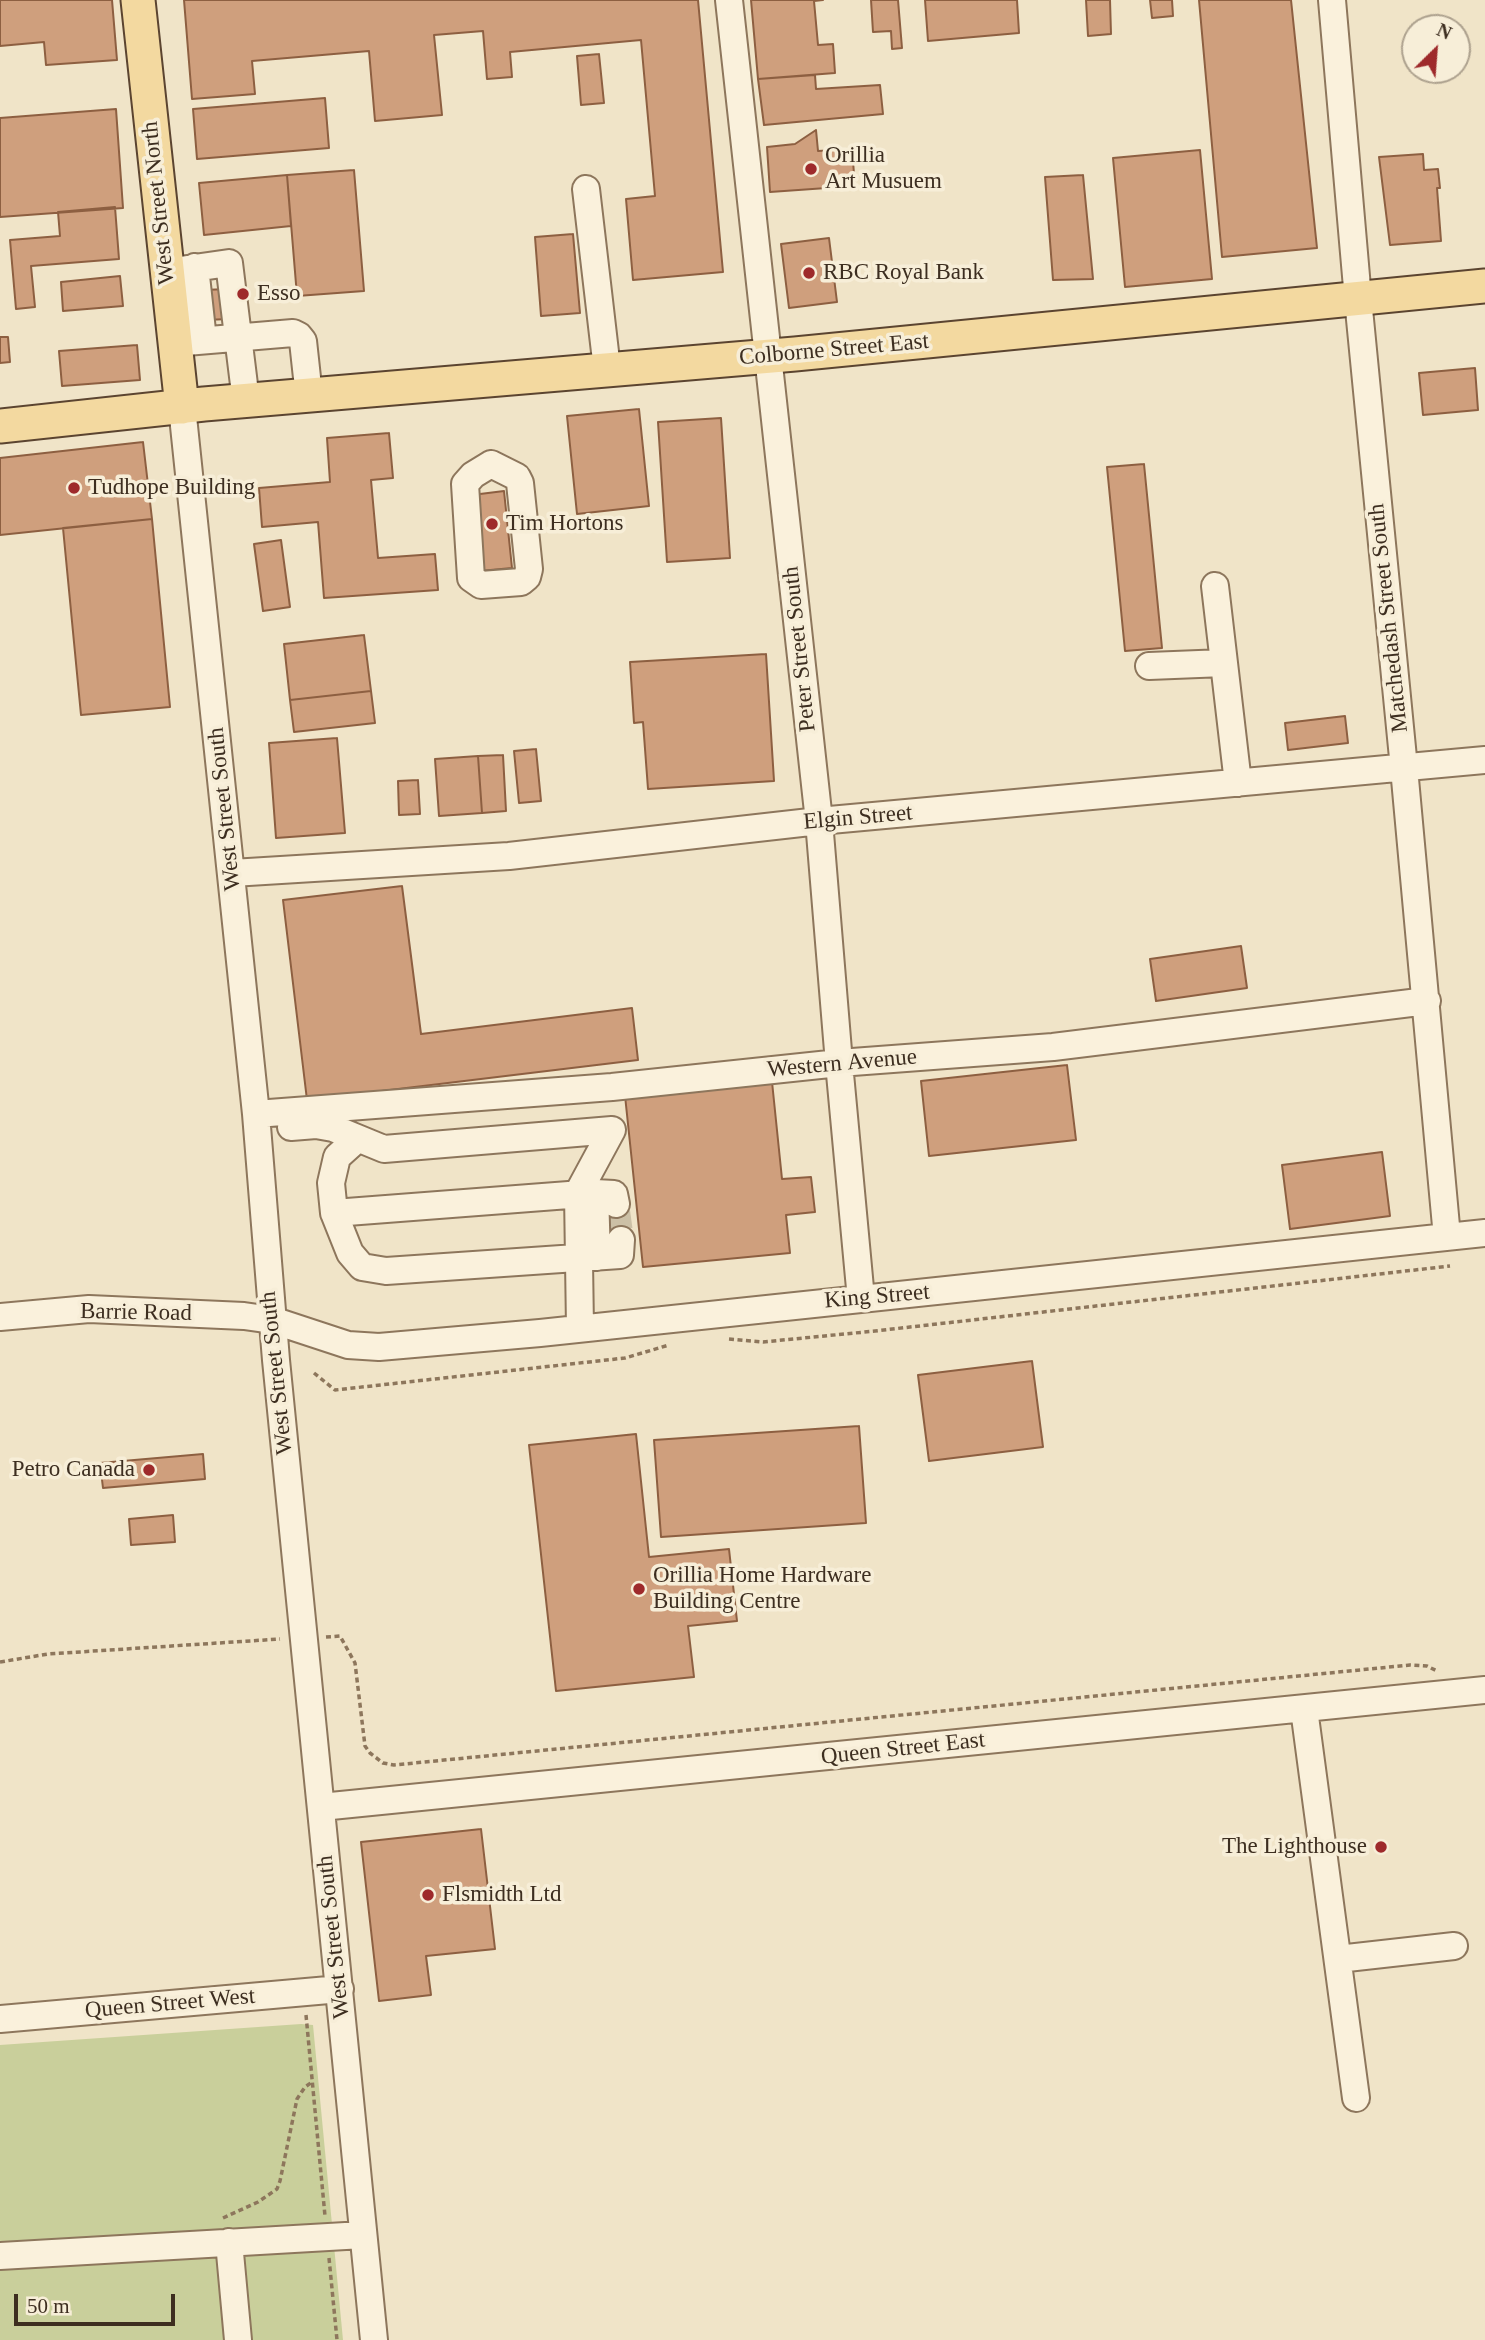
<!DOCTYPE html>
<style>
body{margin:0}
#map{position:relative;width:1485px;height:2340px;overflow:hidden;background:#f0e4c8;font-family:"Times New Roman",serif}
canvas{display:block}
.north{position:absolute;left:1401px;top:14px;width:70px;height:70px;box-sizing:border-box;background:#f7eed8;border:2px solid #ada18e;border-radius:50%;rotate:25deg;font-size:19px;font-weight:700;line-height:28px;text-align:center;color:#3d2e20}
.north::after{content:'';display:block;margin:auto;width:24px;height:32px;background:#9e2a2b;clip-path:polygon(50% 0,100% 100%,50% 72%,0 100%)}
.scale{position:absolute;left:14px;top:2294px;width:161px;height:32px;box-sizing:border-box;border:4px solid #3d2e20;border-top:0;padding-left:9px;font-size:21px;line-height:24px;white-space:nowrap;color:#3d2e20;-webkit-text-stroke:5px #f7eed8;paint-order:stroke}
</style>
<div id="map">
<canvas width="1485" height="2340"></canvas>
<div class="north">N</div>
<div class="scale">50 m</div>
</div>
<script>
const c = document.querySelector('canvas').getContext('2d');
c.lineJoin = 'round';
function fill(path, color) { c.fillStyle = color; c.fill(path, 'evenodd'); }
const shape = rows => new Path2D(rows.map(r => 'M' + r).join(''));
function stroke(path, color, width, dash) { c.strokeStyle = color; c.lineWidth = width; c.lineCap = dash ? 'butt' : 'round'; c.setLineDash(dash || []); c.stroke(path); }
function drawText(font, color, halo, rows, align = 'center') {
  c.font = font + ' "Times New Roman",serif'; c.lineWidth = 7; c.setLineDash([]); c.textBaseline = 'middle'; c.strokeStyle = halo; c.fillStyle = color; for (const [text, x, y, turn = 0] of rows) {
    c.save(); c.translate(x, y); c.rotate((+turn || 0) * Math.PI / 180); c.textAlign = isNaN(turn) ? turn : align; if (halo) c.strokeText(text, 0, 0); c.fillText(text, 0, 0); c.restore();
  }
}
fill(shape([
 [301,2024,313,2025,343,2340,0,2340,0,2045]
]), '#c9cf9b');
const building = shape([
 [0,0,112,0,117,60,46,65,44,42,0,46,0,0],
 [184,0,698,0,723,272,633,280,626,199,655,196,641,40,510,52,512,77,487,79,483,31,434,35,442,115,375,121,369,51,252,61,255,94,192,99,184,0],
 [751,0,823,0,814,1,818,45,833,44,835,73,758,79,751,0],
 [871,0,898,0,902,48,892,49,891,31,873,32,871,0],
 [925,0,1017,0,1019,33,928,41,925,0],
 [1086,0,1110,0,1111,34,1088,36,1086,0],
 [1150,0,1172,0,1173,16,1152,18,1150,0],
 [1199,0,1291,0,1317,248,1222,257,1199,0],
 [599,54,604,103,581,105,577,56,599,54],
 [815,75,816,89,880,85,883,114,764,125,758,79,815,75],
 [325,98,329,148,197,159,193,109,325,98],
 [116,109,123,208,0,217,0,118,116,109],
 [816,130,818,151,852,149,855,186,770,192,767,147,795,144,816,130],
 [1200,150,1212,279,1125,287,1113,158,1200,150],
 [1423,154,1424,170,1438,169,1440,188,1437,188,1441,241,1390,245,1379,157,1423,154],
 [354,170,364,291,297,296,287,175,354,170],
 [287,175,291,226,204,235,199,183,287,175],
 [1083,175,1093,279,1053,280,1045,177,1083,175],
 [115,207,119,259,31,266,35,307,16,309,10,240,60,236,58,212,115,207],
 [573,234,580,313,541,316,535,237,573,234],
 [829,238,837,302,789,308,781,244,829,238],
 [120,276,123,306,63,311,61,282,120,276],
 [228,289,229,319,205,320,203,290,228,289],
 [0,337,8,337,10,362,0,363,0,337],
 [137,345,140,380,62,386,59,351,137,345],
 [1475,368,1478,410,1423,415,1419,373,1475,368],
 [639,409,649,506,577,514,567,416,639,409],
 [721,418,730,558,667,562,658,422,721,418],
 [389,433,393,478,371,480,378,558,435,554,438,590,324,598,318,522,262,527,259,488,330,482,327,438,389,433],
 [143,442,152,519,0,535,0,458,143,442],
 [1144,464,1162,648,1125,651,1107,467,1144,464],
 [504,491,512,568,480,571,472,495,504,491],
 [152,519,170,707,81,715,63,528,152,519],
 [281,540,290,607,263,611,254,544,281,540],
 [364,635,371,691,290,700,284,644,364,635],
 [766,654,774,781,648,789,643,722,634,723,630,662,766,654],
 [371,691,375,723,294,732,290,700,371,691],
 [1345,716,1348,743,1288,750,1285,723,1345,716],
 [337,738,345,833,276,838,269,743,337,738],
 [536,749,541,801,519,803,514,751,536,749],
 [503,755,506,811,482,813,478,756,503,755],
 [478,756,482,813,439,816,435,759,478,756],
 [418,780,420,814,399,815,398,781,418,780],
 [402,886,421,1034,632,1008,638,1060,307,1100,283,900,402,886],
 [1241,946,1247,988,1156,1001,1150,959,1241,946],
 [1067,1065,1076,1140,929,1156,921,1081,1067,1065],
 [771,1072,782,1179,811,1177,815,1212,786,1215,790,1253,643,1267,624,1086,771,1072],
 [1382,1152,1390,1216,1290,1229,1282,1165,1382,1152],
 [1032,1361,1043,1447,929,1461,918,1375,1032,1361],
 [859,1426,866,1523,661,1537,654,1440,859,1426],
 [636,1434,649,1557,729,1549,737,1621,688,1626,694,1677,556,1691,529,1445,636,1434],
 [203,1454,205,1479,103,1488,100,1463,203,1454],
 [173,1515,175,1542,131,1545,129,1519,173,1515],
 [481,1829,495,1949,426,1956,431,1995,379,2001,361,1842,481,1829]
]);
fill(building, '#cf9f7d');
stroke(building, '#8d5f41', 2);
stroke(shape([
 [616,1204,621,1240]
]), '#ccc0a6', 26, [26, 13]);
const minor = shape([
 [729,0,819,821,839,1063,861,1299],
 [1332,0,1358,299,1404,768,1447,1237],
 [586,189,607,369],
 [195,267,203,340],
 [166,272,229,263,246,401],
 [174,343,293,333,299,336,303,341,309,396],
 [182,407,256,1114,276,1360,374,2340],
 [491,464,517,477,520,483,529,569,527,577,521,582,481,585,471,578,465,484,473,475,491,464],
 [1215,586,1238,783],
 [1149,666,1224,663],
 [232,873,509,856,819,821,1485,760],
 [256,1114,612,1087,839,1063,1053,1047,1427,1001],
 [291,1127,316,1125,333,1128,384,1149,612,1130,578,1193,580,1328],
 [357,1139,337,1157,331,1183,334,1213,350,1253,362,1267,386,1271,620,1255,621,1240],
 [595,1193,597,1257],
 [334,1213,595,1193,614,1194,616,1204],
 [0,1317,89,1309,244,1316,272,1320,348,1345,379,1347,540,1333,1485,1233],
 [1304,1709,1356,2098],
 [321,1807,1485,1690],
 [1338,1959,1454,1946],
 [0,2019,340,1989],
 [229,2242,238,2340],
 [0,2256,363,2235]
]);
const major = shape([
 [138,0,182,407],
 [0,426,204,404,795,354,1485,286]
]);
stroke(minor, '#8d765c', 30);
stroke(major, '#5b4430', 37);
stroke(shape([
 [729,1339,763,1342,875,1331,1450,1266],
 [314,1373,335,1390,625,1358,669,1345],
 [326,1637,340,1636,355,1663,365,1746,370,1753,383,1763,394,1765,1410,1665,1427,1666,1437,1671],
 [0,1662,48,1654,280,1639],
 [306,2015,325,2216],
 [223,2218,258,2202,277,2189,280,2181,297,2099,305,2087,312,2082],
 [329,2258,337,2340]
]), '#8d765c', 3.5, [5, 3.5]);
stroke(minor, '#faf1dc', 26);
stroke(major, '#f3d9a0', 33);
for (const [x, y, r, color] of [
 [811,169,7,"#9e2a2b"],
 [809,273,7,"#9e2a2b"],
 [243,294,7,"#9e2a2b"],
 [74,488,7,"#9e2a2b"],
 [492,524,7,"#9e2a2b"],
 [149,1470,7,"#9e2a2b"],
 [639,1589,7,"#9e2a2b"],
 [1381,1847,7,"#9e2a2b"],
 [428,1895,7,"#9e2a2b"]
]) { const dot = new Path2D(); dot.arc(x, y, r, 0, 2 * Math.PI); c.fillStyle = color; c.fill(dot); stroke(dot, '#f7eed8', 2.5); }
drawText('23px', '#3d2e20', '#f7eed8', [
 ["Orillia",825,156],
 ["Art Musuem",825,182],
 ["RBC Royal Bank",823,273],
 ["Esso",257,294],
 ["Tudhope Building",88,488],
 ["Tim Hortons",506,524],
 ["Petro Canada",135,1470,"right"],
 ["Orillia Home Hardware",653,1576],
 ["Building Centre",653,1602],
 ["The Lighthouse",1367,1847,"right"],
 ["Flsmidth Ltd",442,1895]
], 'left');
drawText('23px', '#3d2e20', '#f7eed8', [
 ["West Street North",159,203,-96],
 ["Colborne Street East",834,350,-5],
 ["Matchedash Street South",1389,618,-96],
 ["Peter Street South",800,649,-96],
 ["West Street South",225,809,-96],
 ["Elgin Street",858,818,-5],
 ["Western Avenue",842,1064,-5],
 ["King Street",877,1297,-5],
 ["Barrie Road",136,1313,1],
 ["West Street South",277,1373,-96],
 ["Queen Street East",903,1749,-6],
 ["West Street South",334,1937,-96],
 ["Queen Street West",170,2004,-5]
]);
</script>
